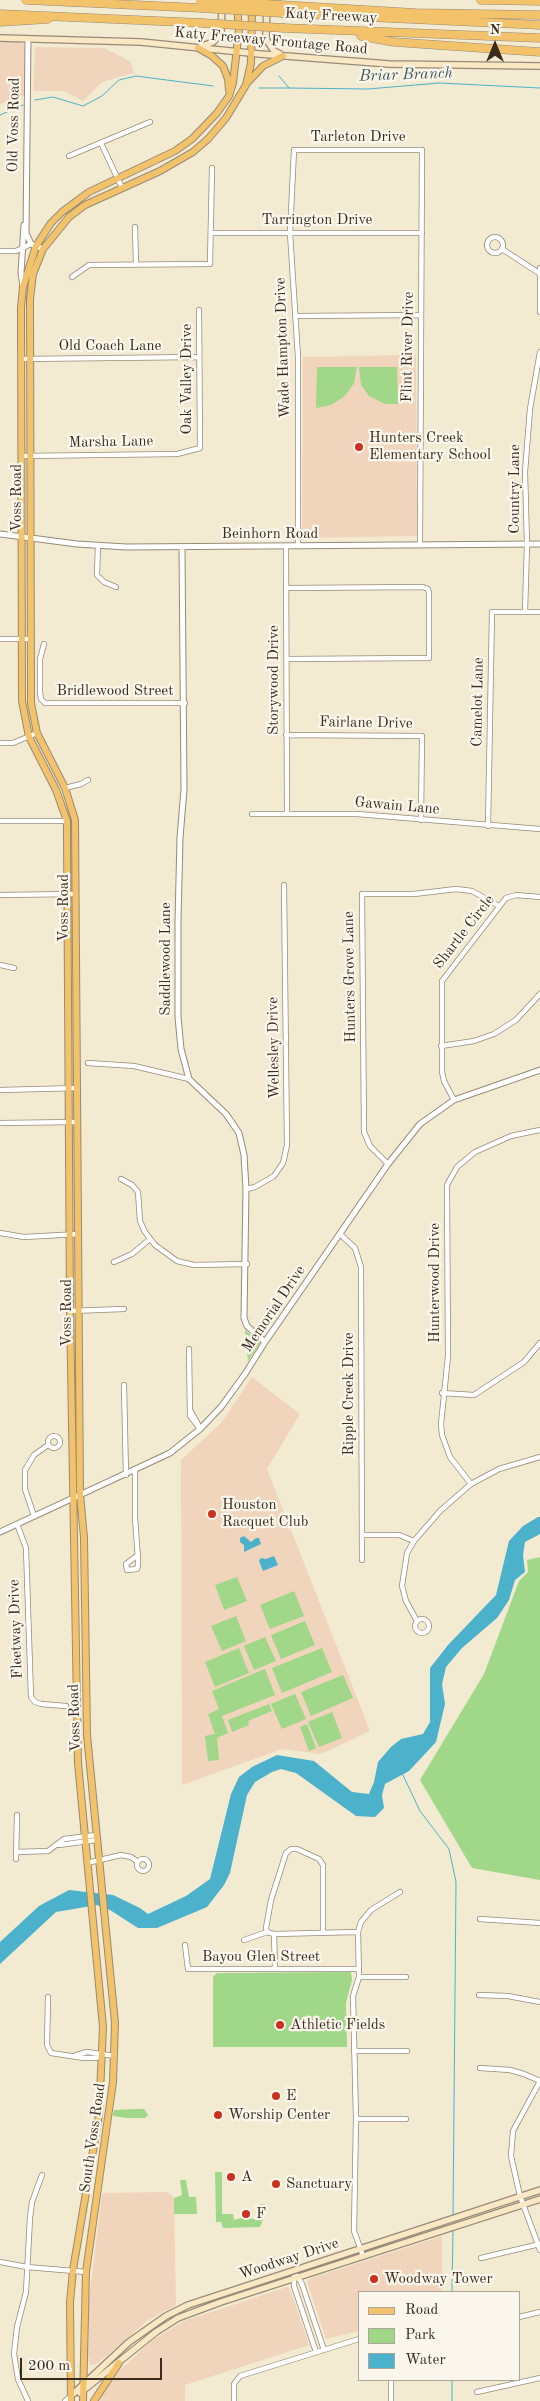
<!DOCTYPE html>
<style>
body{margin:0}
#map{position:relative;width:540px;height:2401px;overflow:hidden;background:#f3ead2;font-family:"Old Standard TT",serif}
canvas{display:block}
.legend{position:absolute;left:358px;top:2291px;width:162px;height:90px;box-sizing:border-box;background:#fbf7ec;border:1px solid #aea59a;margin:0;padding:6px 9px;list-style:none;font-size:15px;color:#3b2a1e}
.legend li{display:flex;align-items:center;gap:10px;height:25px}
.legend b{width:25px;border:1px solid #aea59a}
.north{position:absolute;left:470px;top:20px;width:50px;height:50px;-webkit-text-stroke:4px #fbf7ec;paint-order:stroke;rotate:0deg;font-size:14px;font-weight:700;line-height:20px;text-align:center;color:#3b2a1e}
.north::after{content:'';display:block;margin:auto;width:18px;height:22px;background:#3b2a1e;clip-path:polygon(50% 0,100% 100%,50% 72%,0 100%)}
.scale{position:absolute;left:20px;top:2358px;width:142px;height:22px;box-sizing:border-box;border:2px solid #3b2a1e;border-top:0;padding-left:6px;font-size:15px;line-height:18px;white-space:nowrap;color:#3b2a1e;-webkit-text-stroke:4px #fbf7ec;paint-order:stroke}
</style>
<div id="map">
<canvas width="540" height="2401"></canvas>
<ul class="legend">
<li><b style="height:6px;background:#f2c36a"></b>Road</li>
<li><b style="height:14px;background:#a0d788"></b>Park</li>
<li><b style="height:14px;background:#4cb1cb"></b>Water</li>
</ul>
<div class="north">N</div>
<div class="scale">200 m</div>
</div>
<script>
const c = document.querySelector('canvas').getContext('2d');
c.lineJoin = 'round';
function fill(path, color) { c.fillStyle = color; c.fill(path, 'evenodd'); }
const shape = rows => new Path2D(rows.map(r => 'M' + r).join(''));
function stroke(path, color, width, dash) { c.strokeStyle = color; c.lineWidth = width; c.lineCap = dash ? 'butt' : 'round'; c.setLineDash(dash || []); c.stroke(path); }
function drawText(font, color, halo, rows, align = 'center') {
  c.font = font + ' "Old Standard TT",serif'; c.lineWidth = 4.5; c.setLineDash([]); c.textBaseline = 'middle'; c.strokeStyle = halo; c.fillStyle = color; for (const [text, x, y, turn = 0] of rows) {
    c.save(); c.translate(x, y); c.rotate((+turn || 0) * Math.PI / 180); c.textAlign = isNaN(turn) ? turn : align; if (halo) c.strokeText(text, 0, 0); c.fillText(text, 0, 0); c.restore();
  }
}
fill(shape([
 [0,41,18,41,24,44,26,95,0,104],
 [35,47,104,48,130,61,134,73,102,82,83,101,65,91,33,91],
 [416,355,417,536,302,538,303,357],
 [252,1377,300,1414,267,1469,370,1731,321,1754,282,1749,182,1785,181,1460,221,1423],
 [168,2192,174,2198,176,2305,147,2321,97,2364,90,2365,88,2357,89,2300,102,2193],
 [442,2236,442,2292,359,2292,359,2331,326,2339,307,2282,309,2279],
 [287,2287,290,2289,309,2345,185,2385,185,2401,100,2401,103,2393,120,2370,154,2339,184,2321]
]), '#f0d5bc');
fill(shape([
 [317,367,357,367,354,383,345,396,331,405,316,408],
 [359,367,397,367,398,404,385,404,369,396,361,385],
 [245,1330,260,1343,248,1361],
 [540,1557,540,1880,472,1868,420,1780,484,1674,519,1581,528,1572,527,1560],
 [237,1577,247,1601,224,1610,215,1585],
 [294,1591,304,1616,270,1629,260,1605],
 [236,1616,246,1641,222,1651,211,1626],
 [305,1621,315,1645,281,1659,271,1635],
 [265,1637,276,1661,254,1670,244,1646],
 [239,1648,249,1673,215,1687,205,1662],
 [322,1648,332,1672,282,1693,272,1668],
 [265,1669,275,1695,222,1716,228,1733,217,1738,219,1760,208,1761,205,1736,215,1734,208,1714,219,1709,212,1691],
 [343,1675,353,1698,311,1716,301,1692],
 [295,1694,306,1719,282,1729,271,1704],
 [269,1704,272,1711,248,1721,249,1725,232,1732,228,1720],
 [332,1712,342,1738,319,1747,308,1722],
 [307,1724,316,1748,309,1751,300,1727],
 [351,1972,352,1980,346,2003,347,2047,213,2047,213,1977,217,1973],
 [135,2109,144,2109,148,2115,145,2118,127,2118,113,2116,114,2110],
 [215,2172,222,2172,222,2214,233,2214,234,2220,245,2217,258,2220,258,2212,261,2211,260,2204,265,2204,265,2215,260,2227,223,2228,221,2222,216,2222],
 [180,2180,186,2180,189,2197,196,2197,197,2214,174,2214,174,2198,182,2195]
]), '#a0d788');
fill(shape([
 [538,1517,540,1517,540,1534,525,1542,523,1555,525,1572,515,1580,509,1600,497,1618,462,1648,446,1667,442,1684,445,1704,436,1742,409,1771,385,1784,382,1795,384,1808,375,1817,356,1816,296,1773,281,1769,272,1772,255,1782,247,1795,230,1873,224,1885,207,1907,157,1928,138,1928,110,1910,97,1905,56,1912,0,1964,0,1942,39,1906,69,1890,113,1895,140,1908,148,1914,186,1896,210,1879,231,1794,239,1777,252,1767,277,1755,314,1761,352,1792,369,1794,374,1782,378,1762,391,1747,401,1739,423,1734,430,1722,430,1668,448,1645,496,1595,509,1541,523,1526],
 [244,1536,251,1542,256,1538,259,1538,261,1544,244,1552,244,1545,240,1542,240,1538],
 [274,1556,278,1565,263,1571,259,1561,261,1558,266,1559]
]), '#4cb1cb');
stroke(shape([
 [279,76,289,88,368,89,439,83,540,88],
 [259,88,289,88],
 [35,100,53,97,83,106,102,96,119,80,136,76,213,86],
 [0,115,23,105],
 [402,1773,420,1811,449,1849,456,1882,453,2217],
 [452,2292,453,2231],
 [452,2401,452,2380]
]), '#4cb1cb', 1);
const minor = shape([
 [101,143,122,188],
 [69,156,150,122],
 [135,227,136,265],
 [212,233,422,233],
 '487 245a8 8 0 1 1 16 0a8 8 0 1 1-16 0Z',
 [502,249,539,273],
 [0,251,16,251,31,244],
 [540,268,540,312],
 [72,277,89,265,210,264,212,168],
 [295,316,421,315],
 [21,359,199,357],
 [22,456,177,454,200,448,199,310],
 [98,545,97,575,104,582,116,587],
 [286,546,287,814],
 [298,546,298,357,290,233,294,150,422,150,420,545],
 [286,588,423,587,428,589,429,593,429,658,287,659],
 [525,612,527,544,525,472,530,409,540,352],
 [0,639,31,639],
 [44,644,40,659,40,692,41,699,45,703,185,703],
 [286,735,422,736,421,820],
 [0,743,13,743,37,733],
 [65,788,81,784,88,780],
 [252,814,357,814,540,829],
 [0,821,67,821],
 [488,826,492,612,540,612],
 [0,895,76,894],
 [0,965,14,968],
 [441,1046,474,1041,494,1034,516,1020,540,994],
 [88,1063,134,1066,189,1079],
 [0,1090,78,1088],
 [454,1100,444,1081,442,1072,442,981,506,898,516,895,540,897],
 [0,1123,78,1122],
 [388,1164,370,1146,364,1132,362,894,414,894,456,889,472,891,499,906],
 [121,1179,132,1185,138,1192,140,1221,145,1232,155,1245,177,1261,194,1265,247,1264],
 [246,1189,255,1187,274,1176,283,1163,287,1145,284,885],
 [0,1233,24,1237,79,1234],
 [340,1234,355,1248,361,1267,362,1560],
 [114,1262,132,1254,150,1239],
 [70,1311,124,1309],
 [189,1349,190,1416,200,1429],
 [124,1385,126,1475],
 [442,1393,474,1395,524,1362,540,1343],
 [190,1410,199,1426],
 '48 1442a6 6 0 1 1 12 0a6 6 0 1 1-12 0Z',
 [135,1470,135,1518,138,1559,138,1565,137,1569,127,1570,126,1564,138,1555],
 [471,1484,450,1457,442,1435,441,1424,448,1356,447,1185,457,1167,475,1152,511,1136,540,1130],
 [34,1516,25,1489,25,1470,34,1455,48,1445],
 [17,1524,26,1548,31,1697,35,1702,41,1704,66,1706],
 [363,1535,399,1535,414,1541],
 '415 1626a7 7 0 1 1 14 0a7 7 0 1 1-14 0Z',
 [417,1621,406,1601,402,1586,407,1553,414,1541,440,1511,471,1484,499,1469,540,1457],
 [59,1845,96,1840],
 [16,1852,48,1851,64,1839,96,1835],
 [16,1859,17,1815],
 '137 1865a6 6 0 1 1 12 0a6 6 0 1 1-12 0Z',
 [87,1863,121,1855,131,1857,138,1862],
 [480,1919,540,1923],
 [323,1933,323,1865,319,1859,297,1849,291,1849,286,1853,271,1900,266,1928,267,1932,274,1934,358,1932],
 [274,1934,275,1968],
 [244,1940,267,1932],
 [185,1945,188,1969,359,1969],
 [359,1977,406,1977],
 [479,1995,508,1996,540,2002],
 [48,1997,47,2045,51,2053,84,2058,96,2058,102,2055],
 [354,2051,407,2051],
 [76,2055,87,2052,115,2056],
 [480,2068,510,2070,524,2074,540,2081,513,2131,511,2156,520,2196,540,2250],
 [356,2119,406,2119],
 [363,2256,354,2231,356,2119,353,1996,359,1977,358,1932,361,1922,371,1910,400,1892],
 [481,2258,540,2244],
 [0,2262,27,2267,86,2272],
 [297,2276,302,2284,324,2350],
 [294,2277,294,2286,316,2352],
 [519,2317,540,2312],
 [391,2380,391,2401],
 [477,2392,540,2378],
 [28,2401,18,2379,14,2354,17,2327,26,2292,30,2218,32,2202,42,2175],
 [65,2401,71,2396],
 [234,2401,234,2384,240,2376,359,2339]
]);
const tertiary = shape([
 [28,39,26,233,31,244,43,249],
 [23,287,21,273,24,225],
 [0,534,77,544,126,547,540,544],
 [182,547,184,789,180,838,178,921,178,1017,181,1049,189,1079,226,1114,239,1133,244,1155,246,1189,244,1318,247,1326,265,1342],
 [0,1532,170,1453,200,1429,221,1407,245,1374,265,1342,388,1164,420,1124,454,1100,540,1070]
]);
const secondary = shape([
 [267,0,266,39,274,51,280,54],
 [0,38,141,42,260,54,389,64,540,66],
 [200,47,213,42,221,33,222,6],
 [80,2393,156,2332,178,2318,221,2302,540,2199],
 [71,2396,129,2342,166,2316,188,2305,540,2190]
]);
const primary = shape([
 [198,48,212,56,223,66,228,79,229,90],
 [248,82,263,66,283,56],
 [71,2401,70,2302,73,2270,99,2115,103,2027,78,1763,70,1311,67,834,67,821,56,790,29,737,22,701,21,308,23,287,36,246,51,223,62,212,89,192,175,151,192,139,217,113,229,96,233,83,239,30,237,6],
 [83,2401,86,2272,113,2082,115,2023,87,1735,84,1538,80,1494,75,820,65,788,37,733,31,703,30,299,33,274,43,249,69,217,85,205,160,171,193,152,208,139,226,118,246,85,251,63,252,6],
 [94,2401,119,2363]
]);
const motorway = shape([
 [26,0,201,8],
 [481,0,540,1],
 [281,5,416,13,540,15],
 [282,13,540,25],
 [0,14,203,23],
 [0,22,48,19],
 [284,28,540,38],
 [361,36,394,42,540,52]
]);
stroke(minor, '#978a78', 6);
stroke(tertiary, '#978a78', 7);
stroke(secondary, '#978a78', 8);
stroke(primary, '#978a78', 8);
stroke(motorway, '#978a78', 9);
stroke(minor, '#fff', 4.5);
stroke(tertiary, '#fff', 5);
stroke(secondary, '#fae7c3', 5.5);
stroke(primary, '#f2c36a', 6);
stroke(motorway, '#f2c36a', 8);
const motorwayBridge = shape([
 [200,0,281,5],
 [201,8,282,13],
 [203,23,284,28]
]);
stroke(motorwayBridge, '#978a78', 9, []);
stroke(motorwayBridge, '#f2c36a', 8);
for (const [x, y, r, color] of [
 [359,447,5,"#c8321e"],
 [212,1514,5,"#c8321e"],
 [280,2025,5,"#c8321e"],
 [276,2096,5,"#c8321e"],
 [218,2115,5,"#c8321e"],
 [231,2177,5,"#c8321e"],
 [276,2184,5,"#c8321e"],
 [246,2214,5,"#c8321e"],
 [374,2279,5,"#c8321e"]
]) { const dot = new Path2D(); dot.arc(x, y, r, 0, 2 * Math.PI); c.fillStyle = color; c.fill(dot); stroke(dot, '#fbf7ec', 2); }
drawText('15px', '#3b2a1e', '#fbf7ec', [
 ["Katy Freeway",331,16,3],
 ["Katy Freeway Frontage Road",271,41,5],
 ["Old Voss Road",14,125,-89],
 ["Tarleton Drive",358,137],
 ["Tarrington Drive",317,220],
 ["Old Coach Lane",110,346],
 ["Flint River Drive",408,347,-89],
 ["Wade Hampton Drive",283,348,-92],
 ["Oak Valley Drive",187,379,-90],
 ["Marsha Lane",111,442,-1],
 ["Country Lane",515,489,-90],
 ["Voss Road",17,498,-90],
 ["Beinhorn Road",270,534],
 ["Storywood Drive",274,680,-90],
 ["Bridlewood Street",115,691],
 ["Camelot Lane",478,702,-89],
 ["Fairlane Drive",366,723,1],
 ["Gawain Lane",397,806,5],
 ["Voss Road",64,908,-90],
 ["Shartle Circle",464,932,-52],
 ["Saddlewood Lane",166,959,-90],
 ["Hunters Grove Lane",350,977,-91],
 ["Wellesley Drive",274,1048,-91],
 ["Hunterwood Drive",435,1283,-90],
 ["Memorial Drive",274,1309,-56],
 ["Voss Road",67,1313,-90],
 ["Ripple Creek Drive",349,1394,-90],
 ["Fleetway Drive",16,1629,-92],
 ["Voss Road",75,1718,-92],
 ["Bayou Glen Street",261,1957],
 ["South Voss Road",93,2138,-82],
 ["Woodway Drive",289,2259,-18]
]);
drawText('15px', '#3b2a1e', '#fbf7ec', [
 ["Hunters Creek",369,438],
 ["Elementary School",369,455],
 ["Houston",222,1505],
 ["Racquet Club",222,1522],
 ["Athletic Fields",290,2025],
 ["E",286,2096],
 ["Worship Center",228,2115],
 ["A",241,2177],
 ["Sanctuary",286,2184],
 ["F",256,2214],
 ["Woodway Tower",384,2279]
], 'left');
drawText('italic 16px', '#41595b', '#fbf7ec', [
 ["Briar Branch",406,75,-2]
]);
</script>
